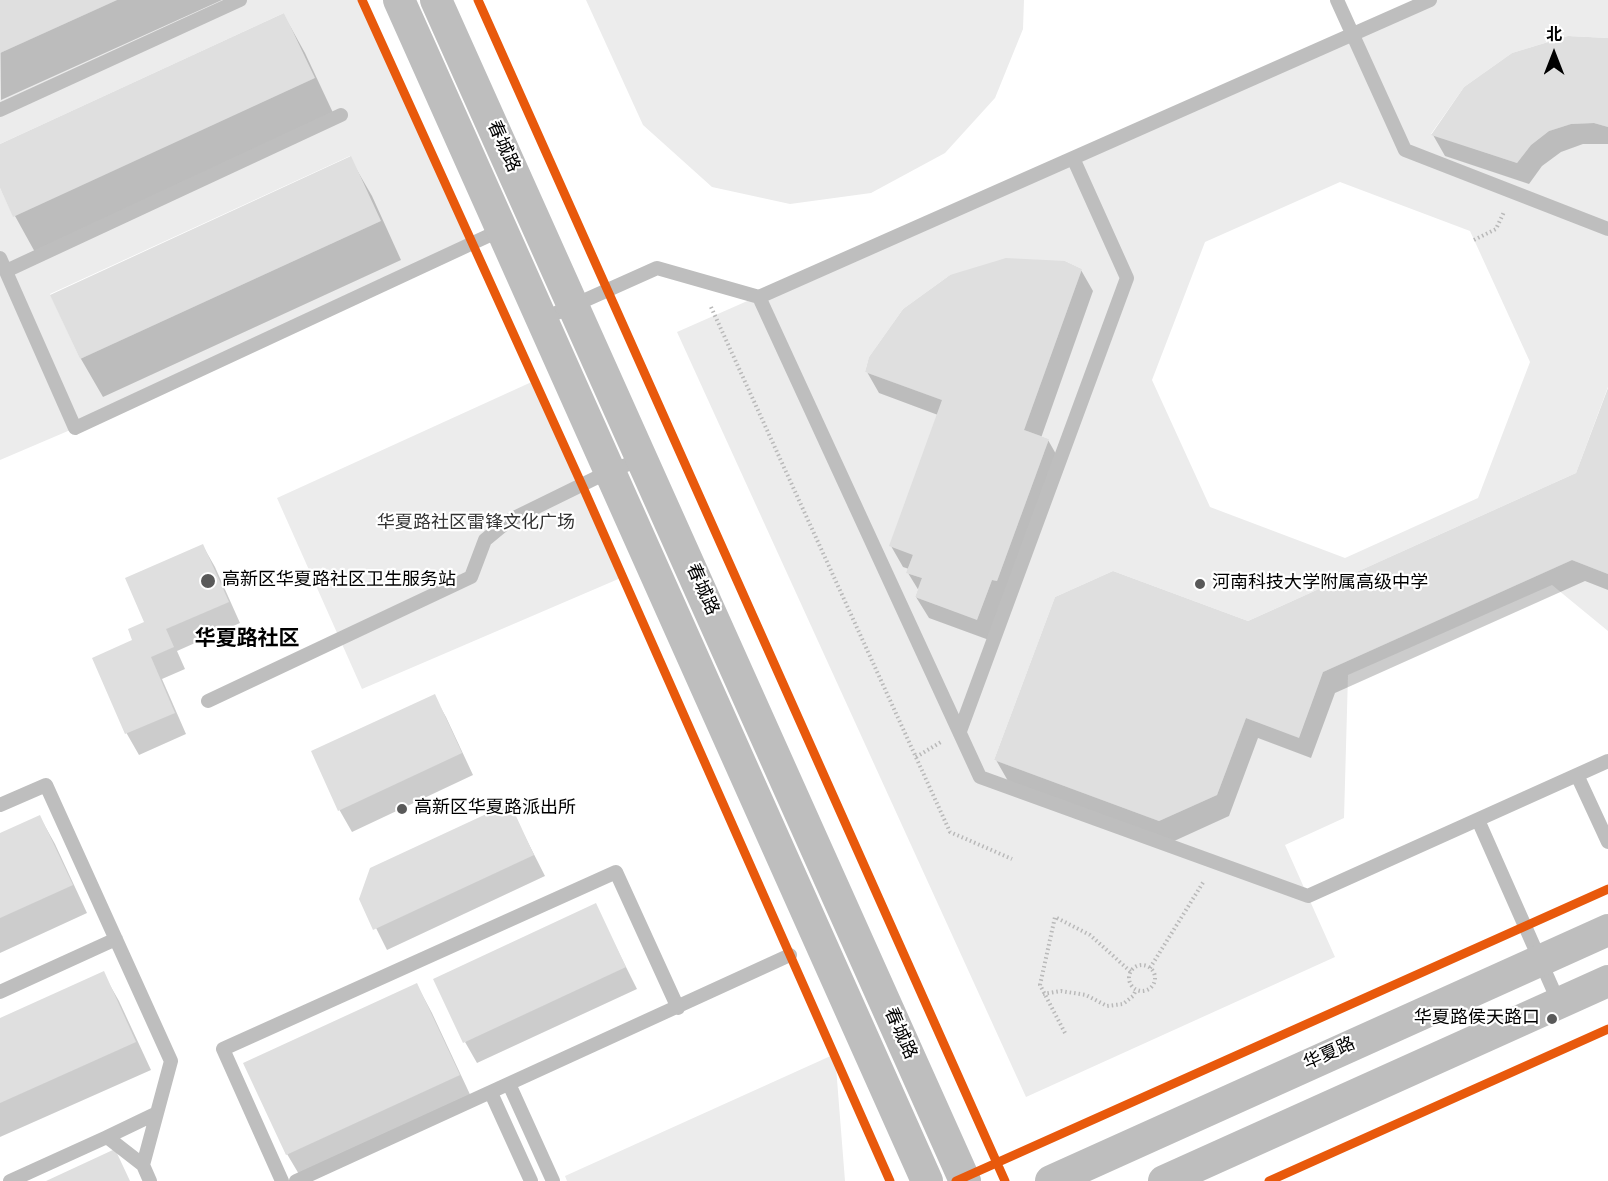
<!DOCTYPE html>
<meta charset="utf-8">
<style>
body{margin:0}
#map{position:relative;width:1608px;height:1181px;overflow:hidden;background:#fff;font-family:Overpass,"Noto Sans SC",sans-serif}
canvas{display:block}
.north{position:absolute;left:1524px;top:24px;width:60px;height:60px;-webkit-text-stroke:4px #fff;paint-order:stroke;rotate:0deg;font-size:16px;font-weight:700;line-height:24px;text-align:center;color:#000}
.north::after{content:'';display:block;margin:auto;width:21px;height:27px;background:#000;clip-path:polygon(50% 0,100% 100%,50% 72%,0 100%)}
</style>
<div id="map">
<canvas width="1608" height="1181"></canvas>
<div class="north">北</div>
</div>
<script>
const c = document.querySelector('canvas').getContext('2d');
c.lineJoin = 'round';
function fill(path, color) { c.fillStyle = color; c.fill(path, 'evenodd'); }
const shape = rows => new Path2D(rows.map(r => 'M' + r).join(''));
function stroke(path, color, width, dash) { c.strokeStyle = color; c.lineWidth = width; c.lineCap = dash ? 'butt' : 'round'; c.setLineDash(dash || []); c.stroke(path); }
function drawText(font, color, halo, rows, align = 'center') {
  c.font = font + ' Overpass,"Noto Sans SC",sans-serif'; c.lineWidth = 4.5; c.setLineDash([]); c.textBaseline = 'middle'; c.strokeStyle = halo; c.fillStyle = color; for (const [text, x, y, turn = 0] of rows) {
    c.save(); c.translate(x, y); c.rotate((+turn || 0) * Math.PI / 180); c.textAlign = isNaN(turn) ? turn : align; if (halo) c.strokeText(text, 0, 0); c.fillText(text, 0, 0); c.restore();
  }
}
fill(shape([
 [117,0,360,0,473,245,75,428,0,460,0,188,13,216,314,78,284,13,0,144,0,53],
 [350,156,380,221,80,359,50,294],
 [586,0,1024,0,1023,29,995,98,945,153,871,193,790,204,712,187,643,125],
 [1430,0,1608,0,1608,38,1568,36,1512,53,1464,87,1431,134,1517,163,1531,145,1549,131,1571,124,1594,123,1608,127,1608,387,1576,473,1248,621,1113,571,1055,597,994,760,1159,821,1217,795,1246,718,1299,737,1323,672,1572,560,1608,574,1608,631,1552,585,1348,675,1344,818,1285,845,1335,957,1026,1097,677,332],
 [1340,182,1470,231,1530,362,1478,498,1345,558,1210,507,1152,380,1205,242],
 [1065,261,1082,269,1024,430,1049,439,997,581,992,580,977,619,915,597,922,578,907,573,913,554,942,400,865,372,869,357,903,309,950,275],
 [536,380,623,577,362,689,277,498],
 [835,1054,845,1181,567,1181,565,1176]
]), '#ececec');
fill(shape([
 [0,0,222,0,1,100],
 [284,15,305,53,335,117,36,254,15,216,0,185,0,146],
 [1608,40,1608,144,1583,144,1561,152,1542,166,1529,184,1445,156,1433,135],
 [350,158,372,196,401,260,103,397,81,359,52,295],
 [1081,270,1093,291,1041,438,1048,440,1060,461,989,640,929,618,916,597,919,591,908,573,909,569,903,567,891,546,938,415,879,393,867,372],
 [1608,392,1608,590,1585,581,1335,693,1311,758,1258,738,1229,816,1172,842,1008,781,996,760,1248,623,1577,475],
 [203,546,215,567,240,623,177,651,185,669,162,679,186,734,139,755,127,734,94,659,134,641],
 [434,696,446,717,473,775,352,832,340,811,313,752],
 [509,805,545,876,387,950,361,898],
 [40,817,55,844,87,913,0,953,0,835],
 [595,905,637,989,477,1063,465,1042],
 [103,973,119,1001,151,1070,0,1137,0,1020],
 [417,985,432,1013,474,1103,303,1181,287,1154]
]), '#0003');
fill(shape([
 [0,0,117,0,0,53],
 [284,13,315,78,13,217,0,188,0,144],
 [1568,36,1608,38,1608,127,1594,123,1571,124,1549,131,1531,145,1517,163,1431,135,1464,87,1512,53],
 [351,156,381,221,80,359,50,295],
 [1006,258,1065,261,1082,269,1024,430,1049,439,997,581,992,580,977,620,915,597,922,578,906,573,913,555,889,546,942,400,865,372,869,357,903,309,950,275],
 [1608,388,1608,574,1572,560,1323,672,1299,738,1246,718,1217,795,1159,821,994,760,1055,597,1113,571,1248,621,1576,473],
 [203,544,229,602,166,629,174,647,151,657,175,713,125,734,92,658,132,640,128,629,144,622,125,578],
 [435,694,462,753,338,811,311,751],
 [510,803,534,855,373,930,359,899,370,868],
 [40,815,73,885,0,918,0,833],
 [596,903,626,967,463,1043,433,979],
 [104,971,136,1042,0,1103,0,1018],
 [417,983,460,1075,286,1155,243,1063],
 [115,1149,130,1181,46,1181]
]), '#dfdfdf');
stroke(shape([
 [1474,240,1496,229,1504,212],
 [711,307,950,832,1012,859],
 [916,757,941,742],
 '1129 978a13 13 0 1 1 26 0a13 13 0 1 1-26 0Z',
 [1150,968,1204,881],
 [1043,994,1061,991,1086,995,1107,1006,1123,1004,1133,996,1136,990],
 [1065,1033,1040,985,1055,917,1090,935,1131,972]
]), '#b9b9b9', 4, [1.5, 3]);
stroke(shape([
 [1337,0,1405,150,1608,229],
 [1430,0,759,297,980,777,1308,896,1608,761],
 [0,110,240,0],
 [0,258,75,428,503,229],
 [6,271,341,115],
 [543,319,657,268,759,297],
 [208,701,471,577,485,540,508,521,610,471,642,459],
 [960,731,1127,278,1073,158],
 [1577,775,1608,842],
 [0,805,46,785,171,1061,143,1165,150,1181],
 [1478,820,1559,1003],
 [0,992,116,939],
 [509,1084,553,1181],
 [491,1093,531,1181],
 [107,1137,157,1113],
 [10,1181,107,1137,143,1165],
 [282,1181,223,1049,616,872,678,1008],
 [296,1181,790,955]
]), '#bebebe', 14);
stroke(shape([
 [399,0,927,1181],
 [436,0,965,1181],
 [1051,1181,1608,930],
 [1164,1181,1608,981]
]), '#bebebe', 32);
stroke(shape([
 [362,0,582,485,890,1181],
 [478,0,1005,1181],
 [956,1181,1608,889],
 [1269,1181,1608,1029]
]), '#e8590c', 9);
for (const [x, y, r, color] of [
 [208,581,8,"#595959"],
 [1200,584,6,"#595959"],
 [402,809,6,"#595959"],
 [1552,1019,6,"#595959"]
]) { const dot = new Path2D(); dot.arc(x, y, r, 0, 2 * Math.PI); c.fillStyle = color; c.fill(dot); stroke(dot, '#fff', 2); }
drawText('18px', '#000', '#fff', [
 ["春城路",502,147,66],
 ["春城路",701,590,66],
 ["春城路",899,1034,66],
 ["华夏路",1330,1055,-24]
]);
drawText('18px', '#333', '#fff', [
 ["华夏路社区雷锋文化广场",476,524]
]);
drawText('18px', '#000', '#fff', [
 ["高新区华夏路社区卫生服务站",222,581],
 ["河南科技大学附属高级中学",1212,584],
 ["高新区华夏路派出所",414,809],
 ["华夏路侯天路口",1540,1019,"right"]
], 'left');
drawText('bold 21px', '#000', '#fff', [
 ["华夏路社区",247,641]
]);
</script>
